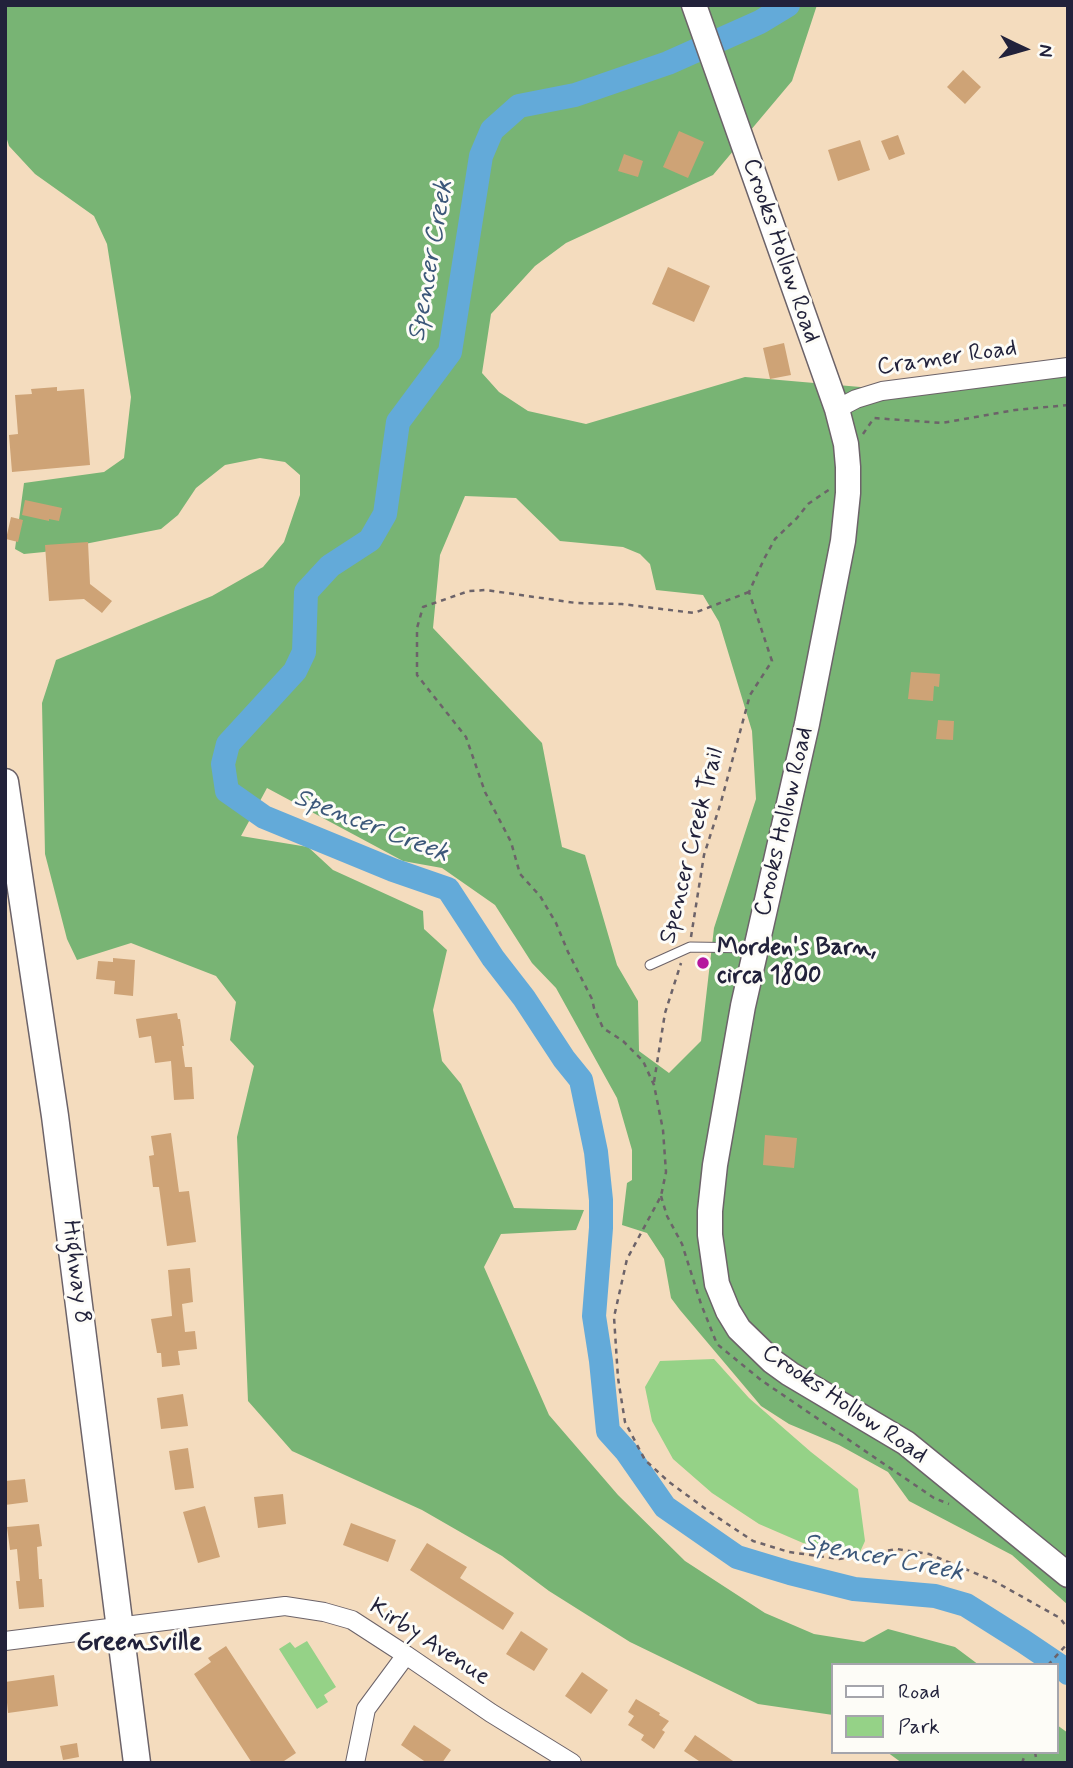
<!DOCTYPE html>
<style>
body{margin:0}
#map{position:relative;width:1073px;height:1768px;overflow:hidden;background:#f4dcbe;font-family:Mynerve,sans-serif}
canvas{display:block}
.frame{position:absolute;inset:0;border:7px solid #22223b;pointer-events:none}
.legend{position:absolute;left:831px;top:1663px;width:228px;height:91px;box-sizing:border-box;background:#fdfcf7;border:2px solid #a5a5ac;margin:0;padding:9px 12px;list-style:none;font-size:21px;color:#22223b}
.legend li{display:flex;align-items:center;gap:14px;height:35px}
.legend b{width:35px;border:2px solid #a5a5ac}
.north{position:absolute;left:989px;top:14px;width:70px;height:70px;-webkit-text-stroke:5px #fdfcf7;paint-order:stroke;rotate:95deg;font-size:19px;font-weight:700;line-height:28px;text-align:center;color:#22223b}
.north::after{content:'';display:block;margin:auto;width:24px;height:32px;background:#22223b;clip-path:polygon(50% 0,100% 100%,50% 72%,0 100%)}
</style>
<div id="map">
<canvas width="1073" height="1768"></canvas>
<div class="frame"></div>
<ul class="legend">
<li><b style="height:9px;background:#fff"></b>Road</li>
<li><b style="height:19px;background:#95d287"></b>Park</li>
</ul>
<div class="north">N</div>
</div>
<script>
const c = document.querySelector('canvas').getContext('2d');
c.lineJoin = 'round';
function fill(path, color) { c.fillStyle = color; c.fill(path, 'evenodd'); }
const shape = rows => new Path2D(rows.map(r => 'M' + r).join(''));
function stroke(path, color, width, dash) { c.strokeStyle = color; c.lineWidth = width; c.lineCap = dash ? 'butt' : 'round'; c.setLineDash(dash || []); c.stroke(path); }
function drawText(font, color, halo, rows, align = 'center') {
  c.font = font + ' Mynerve,sans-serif'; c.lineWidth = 6; c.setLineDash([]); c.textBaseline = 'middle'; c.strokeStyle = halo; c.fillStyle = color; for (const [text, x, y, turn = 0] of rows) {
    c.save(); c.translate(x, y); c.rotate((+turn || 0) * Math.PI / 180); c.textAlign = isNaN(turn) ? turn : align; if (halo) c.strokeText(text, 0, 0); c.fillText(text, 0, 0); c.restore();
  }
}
fill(shape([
 [714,1359,749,1398,811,1452,858,1489,865,1541,860,1552,842,1551,803,1543,759,1524,712,1493,673,1459,652,1421,645,1387,660,1361],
 [307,1641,336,1687,324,1695,328,1702,317,1709,279,1649,290,1642,295,1648]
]), '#95d287');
fill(shape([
 [5,5,817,5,792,81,713,175,566,243,535,266,491,314,482,373,499,392,528,411,586,424,745,377,918,392,1068,373,1068,1605,1012,1555,909,1501,888,1472,839,1445,789,1424,761,1406,680,1310,671,1298,664,1259,647,1233,622,1225,627,1183,632,1180,632,1150,617,1098,556,988,532,963,495,905,442,868,403,861,267,788,241,836,308,847,333,870,423,911,424,929,447,950,433,1010,442,1061,461,1084,514,1208,584,1210,576,1230,501,1234,484,1267,549,1415,618,1495,685,1561,765,1613,814,1634,864,1642,888,1629,955,1647,979,1665,833,1665,833,1715,758,1704,630,1642,549,1591,502,1556,422,1510,292,1451,248,1401,237,1137,254,1066,230,1040,236,1002,216,976,131,943,77,960,67,939,45,854,42,703,56,660,212,596,263,567,284,542,300,495,300,475,285,462,260,458,225,465,196,488,178,515,161,529,44,552,24,554,15,549,24,483,104,472,124,458,131,397,107,244,94,216,35,174,9,146,5,133],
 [465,496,516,498,560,541,623,547,640,554,650,564,656,590,703,595,719,622,752,731,756,799,714,928,701,1041,669,1073,639,1051,638,1001,617,965,585,855,562,847,542,743,433,628,440,555],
 [1057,1725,1068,1733,1068,1763,902,1763,887,1752,1057,1752]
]), '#78b474');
stroke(shape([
 [788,5,760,22,668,63,575,95,519,106,492,130,481,156,450,352,398,422,385,514,370,540,330,566,306,592,304,652,295,671,228,744,223,764,227,791,264,817,393,870,448,889,493,958,524,998,564,1059,581,1080,596,1152,601,1200,601,1228,594,1316,601,1361,608,1431,626,1451,665,1507,737,1557,790,1573,854,1589,935,1596,966,1605,1023,1641,1066,1670,1068,1673]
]), '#63aad9', 24);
fill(shape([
 [963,70,981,87,965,104,947,87],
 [679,131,704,142,688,178,663,167],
 [898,135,905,154,889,160,881,141],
 [860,140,870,170,838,181,828,150],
 [624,154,643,161,638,177,618,171],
 [668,267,710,286,694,322,652,304],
 [784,343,791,375,770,379,763,348],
 [57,387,57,391,84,389,90,465,12,472,9,435,18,434,15,395,32,394,31,389],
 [25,500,62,508,59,521,49,519,49,521,22,515],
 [11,517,23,520,18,542,6,539],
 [88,542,90,584,112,601,102,613,84,599,49,601,45,545],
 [911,672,940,674,939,687,934,686,933,701,908,699],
 [938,720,954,721,953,740,936,739],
 [113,958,135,960,133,996,114,994,115,981,96,979,98,961,113,962],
 [177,1013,178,1019,180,1019,184,1046,182,1046,185,1067,192,1067,194,1099,174,1100,171,1061,155,1063,151,1036,139,1038,136,1019],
 [171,1133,179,1192,189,1191,196,1242,167,1246,159,1187,153,1187,149,1156,154,1155,151,1136],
 [765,1135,797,1138,794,1168,763,1165],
 [190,1268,193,1302,182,1304,185,1332,195,1331,197,1349,178,1351,180,1365,162,1367,161,1353,157,1353,151,1319,172,1316,168,1270],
 [183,1394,188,1426,161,1429,157,1398],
 [188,1448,194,1488,175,1490,169,1451],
 [25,1479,28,1502,5,1505,5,1481],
 [283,1494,286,1524,258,1528,254,1497],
 [205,1506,220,1557,198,1563,183,1512],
 [351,1523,396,1540,388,1562,343,1545],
 [39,1524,42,1546,37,1547,39,1579,42,1579,44,1607,19,1609,16,1581,20,1581,17,1549,10,1550,7,1527],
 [427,1543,467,1567,460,1578,514,1613,503,1630,410,1570],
 [521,1631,548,1649,534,1671,506,1654],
 [226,1646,296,1753,281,1763,252,1763,194,1674,211,1662,208,1658],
 [582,1672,608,1690,591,1714,565,1696],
 [54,1675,58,1706,8,1713,5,1682],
 [636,1699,660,1713,659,1715,669,1721,662,1730,665,1732,654,1749,641,1740,644,1735,628,1725,634,1716,628,1712],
 [414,1725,451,1750,442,1763,427,1763,401,1745],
 [695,1735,736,1763,702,1763,684,1751],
 [77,1743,79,1757,63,1760,60,1746]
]), '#cea376');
const lane = shape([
 [650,965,690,947,755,948]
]);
const street = shape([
 [837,409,856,399,882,391,1068,367],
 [5,1641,285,1606,324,1612,352,1620,406,1655,491,1713,572,1763],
 [355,1763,366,1709,406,1655]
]);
const secondary = shape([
 [694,5,837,409,846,444,848,467,848,493,843,541,807,724,743,1006,715,1165,710,1211,710,1235,717,1284,728,1311,739,1329,772,1361,790,1374,906,1443,1068,1575]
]);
const primary = shape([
 [5,782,55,1116,137,1763]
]);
stroke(lane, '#6c6369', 11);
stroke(street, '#6c6369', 20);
stroke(secondary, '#6c6369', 27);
stroke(primary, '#6c6369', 29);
stroke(shape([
 [863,434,874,418,942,423,1015,410,1068,405],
 [749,592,694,613,622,604,576,603,486,590,469,591,423,607,417,628,417,675,466,737,485,792,511,842,520,874,540,896,556,923,568,952,592,999,594,1008,603,1028,623,1041,643,1061,654,1085,663,1130,666,1172,661,1196,627,1259,614,1317,618,1378,625,1422,645,1460,669,1482,714,1515,753,1541,789,1552,839,1559,897,1549,929,1554,994,1581,1060,1618,1068,1629],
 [691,937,704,855,721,802,750,695,772,661,749,592,764,559,775,539,797,518,808,504,830,489],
 [654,1082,665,1013,681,963],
 [661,1196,667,1216,682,1244,701,1304,717,1344,761,1380,934,1498,949,1504],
 [1048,1665,1068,1643],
 [1035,1752,1037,1763],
 [1022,1763,1026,1752]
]), '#6c6369', 2.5, [5, 5]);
stroke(lane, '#fff', 9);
stroke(street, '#fff', 18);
stroke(secondary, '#fff', 24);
stroke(primary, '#fff', 26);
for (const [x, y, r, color] of [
 [703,963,7,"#b5179e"]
]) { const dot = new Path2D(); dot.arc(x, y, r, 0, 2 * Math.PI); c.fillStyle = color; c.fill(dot); stroke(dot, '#fdfcf7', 2.5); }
drawText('24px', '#22223b', '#fdfcf7', [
 ["Crooks Hollow Road",780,251,71],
 ["Cramer Road",947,359,-8],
 ["Crooks Hollow Road",785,822,-77],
 ["Spencer Creek Trail",693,846,-76],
 ["Highway 8",75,1272,83],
 ["Crooks Hollow Road",844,1405,34],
 ["Kirby Avenue",429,1643,33]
]);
drawText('bold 24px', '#22223b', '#fdfcf7', [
 ["Morden's Barn,",717,949],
 ["circa 1800",717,977]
], 'left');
drawText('italic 26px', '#3c587a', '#fdfcf7', [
 ["Spencer Creek",432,261,-80],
 ["Spencer Creek",371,827,21],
 ["Spencer Creek",883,1559,11]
]);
drawText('bold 26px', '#22223b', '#fdfcf7', [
 ["Greensville",139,1644]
]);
</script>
